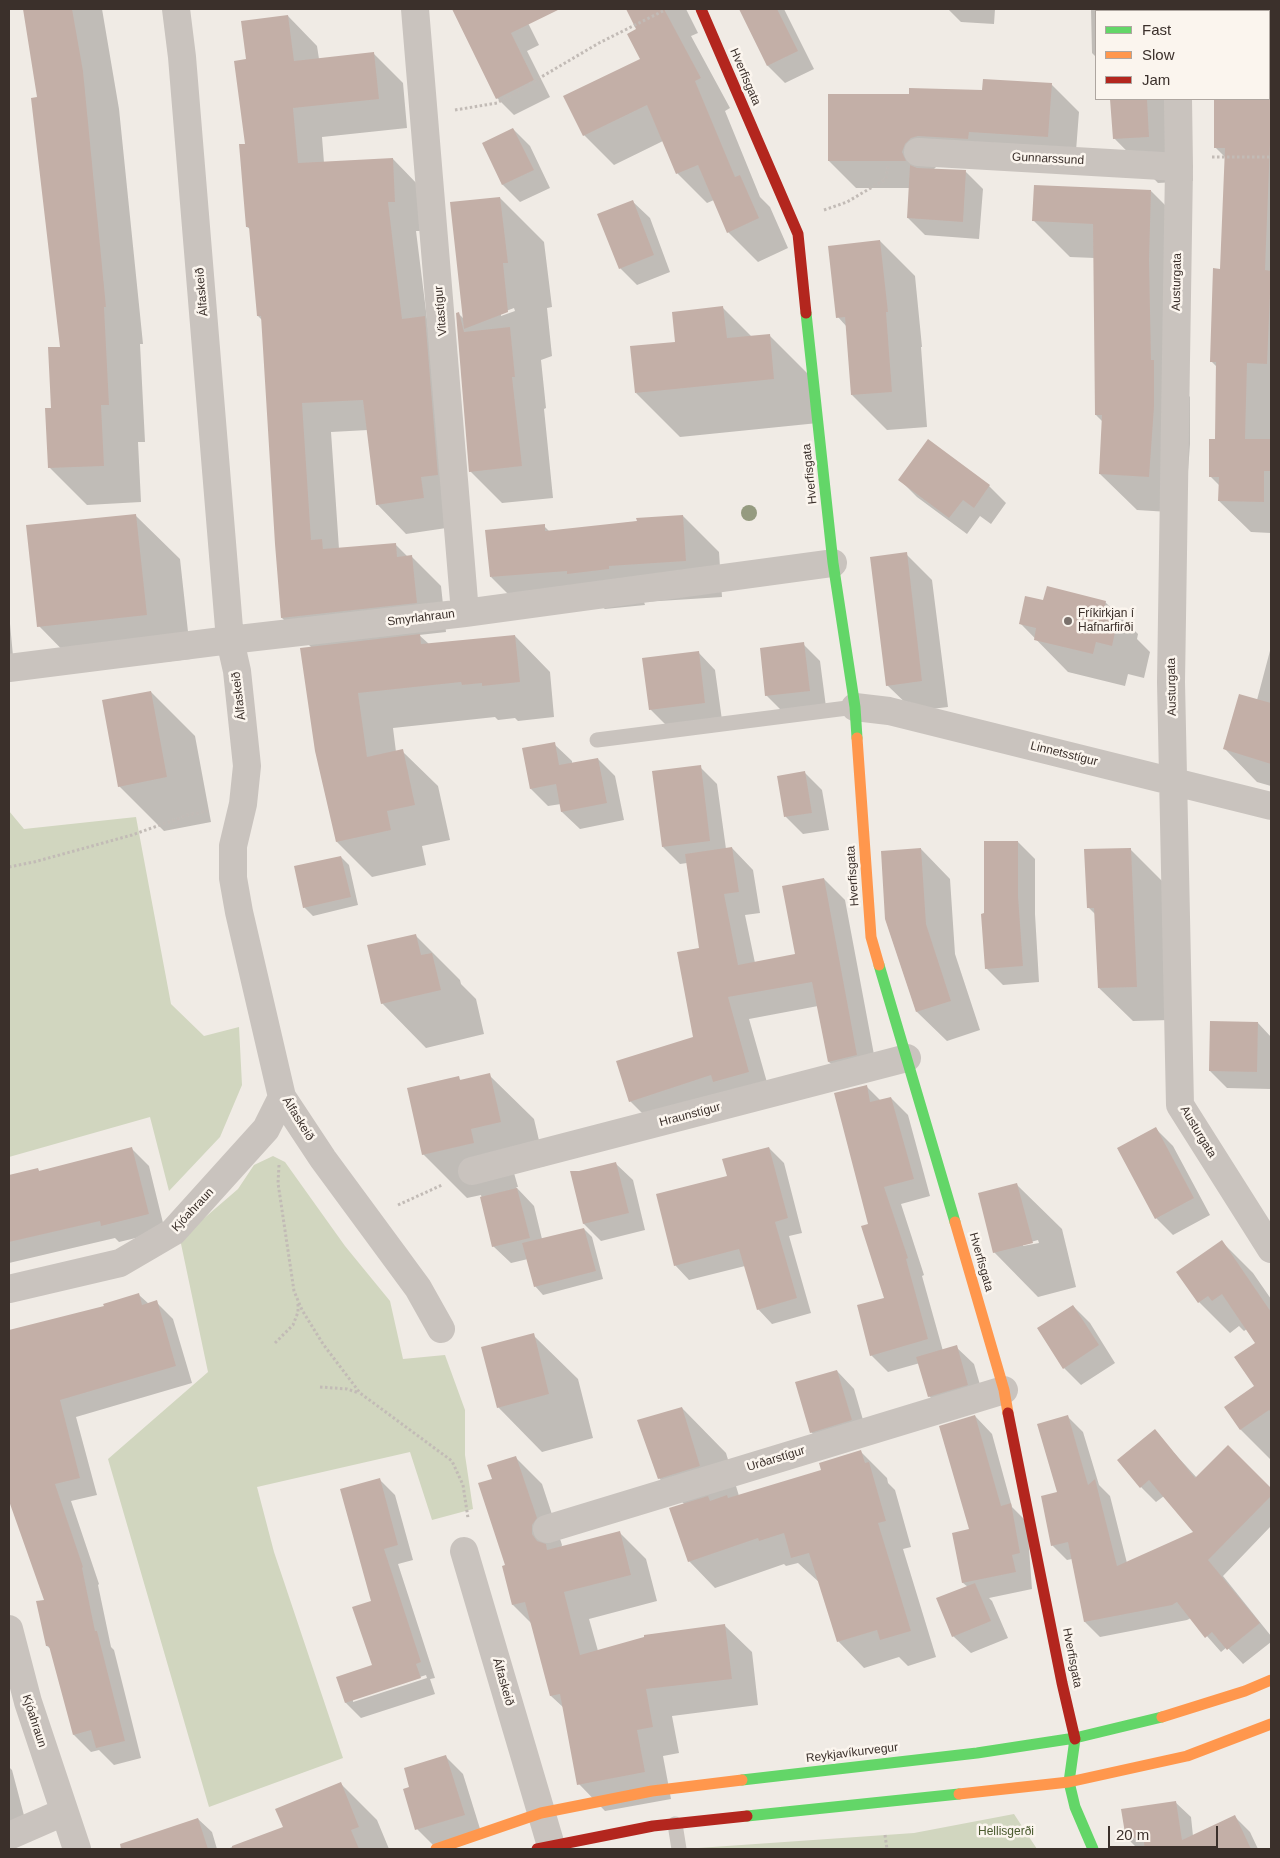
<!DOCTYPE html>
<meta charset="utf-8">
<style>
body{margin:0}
#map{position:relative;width:1280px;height:1858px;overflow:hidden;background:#f0ebe5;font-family:Arial,sans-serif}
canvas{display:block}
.frame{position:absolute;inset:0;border:10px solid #3b302b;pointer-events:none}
.legend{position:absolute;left:1095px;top:10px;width:175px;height:90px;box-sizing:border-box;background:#fbf5ee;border:1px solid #aea6a0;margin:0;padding:6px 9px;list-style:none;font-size:15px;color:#3b302b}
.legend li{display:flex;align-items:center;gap:10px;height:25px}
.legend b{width:25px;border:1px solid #aea6a0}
.scale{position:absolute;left:1108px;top:1826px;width:110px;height:22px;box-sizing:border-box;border:2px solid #3b302b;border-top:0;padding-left:6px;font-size:15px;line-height:18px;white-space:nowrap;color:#3b302b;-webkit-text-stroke:4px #fbf5ee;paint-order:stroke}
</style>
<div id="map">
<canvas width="1280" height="1858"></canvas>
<div class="frame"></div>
<ul class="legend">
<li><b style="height:6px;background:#63d668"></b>Fast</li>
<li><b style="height:6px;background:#ff974d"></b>Slow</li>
<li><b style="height:6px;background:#b3261e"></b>Jam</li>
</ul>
<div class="scale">20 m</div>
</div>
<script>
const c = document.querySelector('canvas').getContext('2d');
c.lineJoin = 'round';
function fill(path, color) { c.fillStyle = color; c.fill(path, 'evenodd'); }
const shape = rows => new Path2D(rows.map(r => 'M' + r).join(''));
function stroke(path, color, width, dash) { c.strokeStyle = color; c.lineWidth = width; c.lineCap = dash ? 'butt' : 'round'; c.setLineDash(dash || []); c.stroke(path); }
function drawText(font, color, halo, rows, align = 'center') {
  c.font = font + ' Arial,sans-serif'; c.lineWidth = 5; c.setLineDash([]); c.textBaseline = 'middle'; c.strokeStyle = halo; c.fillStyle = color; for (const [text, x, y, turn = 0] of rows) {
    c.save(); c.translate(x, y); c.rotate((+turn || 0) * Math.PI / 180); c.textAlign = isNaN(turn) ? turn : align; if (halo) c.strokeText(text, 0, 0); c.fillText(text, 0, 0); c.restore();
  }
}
fill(shape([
 [9,811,24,829,136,817,171,1004,204,1036,239,1027,242,1085,220,1137,169,1191,150,1117,9,1157],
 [273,1156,285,1162,345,1246,390,1301,403,1359,445,1355,465,1410,465,1455,473,1509,432,1520,410,1452,257,1487,274,1552,343,1758,209,1807,108,1459,208,1372,180,1239,238,1189,254,1165],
 [1014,1814,1037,1849,698,1848,914,1833]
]), '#d1d6bf');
fill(shape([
 [24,9,102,9,119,109,143,344,140,344,145,442,138,442,141,502,87,505,50,468,47,409,53,409,61,348,39,98],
 [453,9,521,9,539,45,527,51,550,97,514,115,497,98],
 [627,9,686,9,698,33,691,36,730,108,725,111,760,197,770,207,788,248,758,262,728,232,714,200,707,203,677,173,663,141,614,165,584,135,642,59,637,30],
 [740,9,784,9,814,69,785,83,768,66],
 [948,9,995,9,994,24,961,22],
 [1091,9,1142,9,1144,11,1096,11,1096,57,1092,53],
 [1209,9,1258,9,1260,11,1209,11],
 [288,16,317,46,319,59,374,54,403,83,407,128,322,137,324,163,393,159,422,189,424,231,416,231,453,527,406,534,377,504,368,430,331,432,339,549,395,544,408,557,412,557,441,586,446,632,419,635,429,644,515,636,550,672,554,717,518,721,515,718,498,720,495,717,393,728,396,752,402,751,438,786,450,840,422,846,426,865,372,877,337,842,312,648,282,618,262,320,258,316,250,229,247,227,247,60],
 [1269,20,1271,22,1271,533,1251,532,1219,501,1220,486,1210,476,1217,440,1217,367,1211,361,1221,270,1226,158,1215,147,1215,99,1269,99],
 [1051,84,1079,112,1075,164,938,165,933,170,966,172,983,189,979,239,925,235,908,218,910,188,856,188,829,161,910,96,983,92],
 [1112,99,1183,99,1190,131,1193,181,1158,183,1114,138],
 [513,129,530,146,550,188,520,202,503,185,483,143],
 [1151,191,1187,227,1186,393,1190,397,1190,444,1185,513,1137,510,1100,474,1103,422,1096,415,1095,258,1070,257,1034,221],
 [500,198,544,242,552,307,547,308,552,356,541,360,546,408,544,409,553,498,502,503,470,471,459,314,464,319],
 [514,308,515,311,501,316,501,313],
 [632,201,650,218,670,272,637,285,620,268],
 [880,241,915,276,922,347,921,347,927,427,887,430,852,395,847,327,838,317],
 [723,308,752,337,769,335,814,380,818,423,680,437,636,393,676,343],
 [929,441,989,486,1006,503,991,524,980,516,967,534,917,497,900,480],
 [135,515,180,559,191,659,83,671,39,626],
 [683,516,719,552,722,597,644,602,645,605,605,609,602,607,527,613,491,577,544,526,550,532],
 [906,554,932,580,948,707,914,711,887,685],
 [1044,602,1105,602,1138,634,1137,639,1150,652,1144,678,1128,674,1125,686,1068,672,1020,623],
 [9,613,13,656,9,657],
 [803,644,820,661,826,707,784,713,766,695],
 [1271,647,1271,786,1257,782,1224,748,1257,700],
 [698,652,715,670,722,720,667,726,650,709],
 [151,692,195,736,211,822,164,831,119,786],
 [554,744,572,761,572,764,598,759,615,776,624,820,580,829,562,812,561,804,548,806,531,789,524,749],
 [700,767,717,784,726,849,732,848,753,870,760,913,745,915,755,963,796,955,824,879,845,900,878,1076,851,1083,829,1062,818,1006,749,1019,770,1093,652,1123,630,1101,695,1038,700,949,687,863,680,864,663,847],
 [804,772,822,790,829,830,803,834,786,817,779,777],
 [1018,842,1035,859,1035,914,1039,982,1003,985,986,968,985,915],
 [921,849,950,879,955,954,980,1030,947,1041,917,1012],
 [1130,849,1164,883,1170,1020,1133,1021,1099,988,1096,915,1088,907],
 [341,857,349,865,358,905,313,916,304,907],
 [415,935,460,980,461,984,476,999,484,1034,426,1048,382,1003],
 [1258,1023,1271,1037,1271,1089,1227,1088,1210,1071],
 [489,1075,534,1119,545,1166,514,1173,518,1187,516,1187,534,1206,542,1239,584,1229,592,1237,603,1279,543,1295,535,1286,528,1259,511,1263,493,1246,481,1195,467,1198,423,1154,458,1078,462,1081],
 [866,1086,881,1101,891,1098,908,1115,930,1196,901,1204,924,1275,922,1276,943,1351,956,1347,974,1364,985,1402,947,1413,929,1396,920,1363,888,1372,871,1355,885,1298,870,1225],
 [1156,1129,1173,1146,1210,1215,1173,1235,1156,1218],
 [769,1148,784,1163,802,1233,789,1236,811,1313,772,1324,758,1309,745,1266,689,1280,675,1265,728,1177],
 [132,1149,149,1166,165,1231,119,1242,115,1238,9,1263,9,1176,38,1170,40,1172],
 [615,1163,633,1180,645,1230,601,1241,584,1224,571,1172,580,1172],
 [1017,1185,1062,1229,1076,1287,1038,1297,994,1252],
 [1038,1240,1039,1243,1023,1246,1023,1244],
 [1222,1242,1253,1273,1271,1299,1271,1460,1241,1430,1226,1408,1256,1387,1257,1343,1247,1329,1244,1331,1239,1326,1230,1333,1199,1302],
 [139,1295,149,1304,156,1302,173,1319,192,1383,76,1417,97,1495,71,1501,99,1584,98,1585,111,1647,114,1650,141,1758,114,1765,99,1750,91,1752,74,1735,52,1650,47,1646,45,1600,18,1518,9,1484,9,1425,14,1424,9,1406,9,1351,16,1349,106,1307],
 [1073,1306,1090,1323,1115,1363,1081,1385,1064,1368],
 [533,1335,578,1379,593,1438,542,1452,498,1407],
 [837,1371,854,1389,868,1437,828,1449,811,1432],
 [682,1408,726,1453,739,1496,822,1471,860,1451,887,1478,888,1483,895,1490,911,1547,903,1549,936,1657,908,1666,899,1657,864,1668,838,1641,820,1583,798,1563,786,1566,784,1564,715,1588,689,1561,685,1505,659,1478],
 [975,1416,992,1434,1012,1507,1027,1522,1032,1589,989,1598,992,1601,1008,1638,971,1653,953,1636,968,1587,963,1583,970,1530],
 [1068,1417,1083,1432,1099,1485,1110,1496,1127,1563,1195,1532,1164,1496,1156,1502,1141,1487,1119,1460,1154,1431,1197,1478,1228,1446,1271,1489,1271,1526,1223,1576,1271,1636,1271,1642,1243,1664,1227,1647,1221,1652,1191,1618,1187,1620,1100,1637,1085,1622,1072,1559,1067,1560,1052,1545],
 [515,1457,542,1484,562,1545,561,1548,619,1532,646,1559,657,1601,589,1619,598,1651,725,1626,752,1652,758,1705,672,1716,679,1753,663,1756,671,1799,605,1811,579,1784,564,1708,551,1696,532,1624,513,1605,493,1480],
 [380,1480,395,1495,413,1560,398,1564,435,1678,430,1679,435,1694,361,1718,346,1703,338,1678,374,1666,372,1602],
 [426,1675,427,1678,353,1702,353,1699],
 [446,1757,463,1774,481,1832,434,1846,417,1829,411,1787],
 [9,1767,12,1770,26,1823,9,1827],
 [341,1784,377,1820,389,1849,227,1849,285,1828],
 [1175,1802,1191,1817,1193,1836,1235,1817,1250,1832,1258,1849,1138,1849,1127,1838],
 [198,1819,212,1832,217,1849,157,1849,163,1847]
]), '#0003');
fill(shape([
 [23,9,72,9,83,71,106,307,104,307,109,405,101,405,104,466,48,468,45,408,51,408,48,347,60,347,31,98,37,97],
 [452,9,560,9,511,33,534,80,496,99],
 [626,9,664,9,701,78,695,81,735,177,740,175,759,218,727,233,698,165,676,174,647,105,583,136,563,96,640,59,627,34,636,29],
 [739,9,777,9,798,51,767,66],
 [288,15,294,61,374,52,379,99,293,108,298,163,393,158,395,202,388,202,402,319,425,316,438,475,421,477,424,498,376,505,363,400,302,403,311,540,322,539,323,549,396,543,397,557,412,555,417,603,281,618,275,544,261,316,257,316,249,227,246,227,239,144,245,144,234,61,246,59,241,21],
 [983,79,1052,83,1048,137,969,132,968,139,918,136,911,138,905,144,902,152,906,161,828,161,828,94,909,94,909,88,982,90],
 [1110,99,1147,99,1149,137,1113,139],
 [1214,99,1270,99,1270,143,1265,270,1271,271,1267,364,1247,363,1245,439,1270,439,1270,471,1264,471,1264,502,1218,501,1219,477,1209,477,1209,439,1215,439,1216,362,1210,362,1213,268,1220,269,1225,148,1214,148],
 [513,128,534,170,502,185,482,143],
 [910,165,917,168,966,170,963,222,907,218],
 [1034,185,1151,190,1149,260,1151,360,1154,360,1154,407,1149,477,1099,474,1102,415,1095,415,1093,224,1032,221],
 [500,197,508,263,503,263,508,312,464,329,450,202],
 [633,200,654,255,619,269,597,214],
 [880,240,888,312,886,312,892,392,851,395,845,317,836,318,828,246],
 [723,306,727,338,770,334,774,379,635,393,630,346,675,342,672,312],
 [459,312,464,332,510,327,515,377,512,377,522,466,469,472,456,313],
 [928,439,990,485,974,508,963,500,949,518,898,480],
 [136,514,147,615,37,627,26,525],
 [683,515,686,561,609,566,609,569,567,574,567,571,490,577,485,530,545,524,545,531,637,521,636,518],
 [907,552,922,681,886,686,870,557],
 [1047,586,1106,601,1103,615,1118,619,1112,646,1096,642,1093,654,1034,640,1036,628,1019,624,1025,596,1043,600],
 [420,634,421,644,515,635,520,682,482,686,482,683,462,685,461,682,358,693,367,757,403,749,415,805,387,811,391,830,336,842,315,751,300,648],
 [804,642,810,691,765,696,760,648],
 [699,651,705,703,649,710,642,658],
 [151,691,167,777,118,787,102,700],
 [1239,694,1271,703,1271,764,1223,749],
 [555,742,559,765,598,758,607,803,561,812,556,784,530,789,522,748],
 [701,765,710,841,662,847,652,771],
 [805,771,812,813,784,817,777,776],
 [984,841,1018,841,1018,896,1023,966,985,969,981,914,984,913],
 [732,847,739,892,724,894,738,965,795,954,782,886,824,878,857,1055,828,1062,812,982,728,997,749,1072,713,1082,711,1075,629,1102,616,1061,693,1037,677,952,699,948,685,854],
 [921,848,926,924,951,1001,916,1012,885,919,881,851],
 [1131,848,1137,987,1098,988,1094,908,1087,908,1084,849],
 [341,856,351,897,303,908,294,866],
 [416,934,421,955,432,953,441,990,381,1004,367,945],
 [1210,1021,1258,1022,1257,1072,1209,1071],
 [490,1073,501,1122,471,1129,474,1143,422,1155,407,1088,459,1076,460,1080],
 [867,1085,870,1102,891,1097,914,1179,884,1187,908,1258,906,1259,928,1339,870,1356,857,1305,884,1298,861,1226,868,1224,834,1093],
 [1156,1127,1194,1198,1155,1219,1117,1148],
 [132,1147,149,1214,101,1226,100,1221,9,1242,9,1175,38,1168,39,1171],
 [769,1147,788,1218,775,1222,797,1298,757,1310,739,1249,674,1266,656,1194,727,1176,722,1159],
 [616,1162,629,1213,583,1224,570,1171,579,1171],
 [1017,1183,1033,1243,993,1253,978,1193],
 [517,1188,530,1238,492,1247,480,1197],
 [584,1228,596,1271,534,1287,522,1243],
 [1222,1240,1271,1312,1271,1412,1269,1410,1240,1430,1224,1407,1254,1386,1234,1357,1255,1343,1222,1294,1212,1301,1208,1296,1198,1303,1176,1272],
 [139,1293,142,1305,157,1300,176,1366,60,1400,80,1478,55,1484,83,1567,82,1568,95,1631,97,1631,125,1741,96,1748,91,1730,73,1735,49,1646,46,1646,36,1601,44,1600,9,1501,9,1330,104,1306,103,1304],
 [1073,1305,1099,1345,1063,1369,1037,1328],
 [534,1333,549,1394,497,1408,481,1347],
 [957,1345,968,1385,928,1397,916,1357],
 [837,1370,852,1420,810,1433,795,1382],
 [682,1407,700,1466,658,1479,637,1420],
 [975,1415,1001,1506,1011,1503,1020,1553,1012,1555,1016,1572,962,1583,952,1533,969,1529,939,1426],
 [1068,1415,1088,1485,1095,1479,1117,1566,1193,1532,1149,1480,1140,1488,1117,1460,1155,1429,1195,1478,1228,1445,1271,1488,1271,1496,1208,1560,1260,1623,1227,1650,1212,1632,1205,1638,1177,1602,1172,1605,1084,1622,1068,1542,1051,1546,1041,1496,1057,1492,1037,1424],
 [861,1450,865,1463,869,1462,886,1521,878,1523,911,1631,880,1640,877,1630,837,1642,809,1553,791,1558,784,1533,759,1541,758,1538,688,1562,669,1508,708,1496,710,1501,727,1495,728,1498,821,1470,819,1463],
 [516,1456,537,1518,532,1525,532,1534,537,1541,546,1544,547,1550,620,1531,631,1575,564,1592,580,1655,644,1637,644,1635,725,1624,732,1679,646,1689,653,1727,637,1730,645,1772,577,1785,560,1694,550,1696,525,1602,512,1605,502,1566,505,1565,478,1483,492,1479,487,1465],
 [380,1478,398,1545,384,1549,421,1662,416,1664,421,1678,345,1703,336,1677,372,1665,352,1607,371,1601,340,1489],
 [975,1583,991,1621,952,1637,936,1598],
 [446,1755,465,1815,415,1830,403,1789,409,1787,404,1768],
 [341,1782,359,1827,351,1830,359,1849,232,1849,232,1846,283,1827,275,1809],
 [1176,1801,1182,1840,1235,1815,1251,1849,1145,1849,1143,1837,1126,1839,1121,1809],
 [198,1818,208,1849,121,1849,120,1844]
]), '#c3afa7');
stroke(shape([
 [455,110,497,103,599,43,667,9],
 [1212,157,1271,157],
 [824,210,847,202,886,179,888,165],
 [9,867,34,862,132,835,188,815,208,811],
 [279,1165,278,1183,294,1291,302,1310,323,1344,360,1393,452,1461,463,1485,468,1518],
 [398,1205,442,1185],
 [275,1343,293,1325,298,1312,298,1304],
 [320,1387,347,1389,359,1393],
 [885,1835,887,1849]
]), '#c2bbb6', 3, [2.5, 2.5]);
stroke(shape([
 [597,740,855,707],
 [675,1824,679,1849]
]), '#c9c3be', 15);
stroke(shape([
 [176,9,182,57,230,640,237,671,247,766,243,804,233,846,233,878,239,912,282,1097,323,1159,418,1288,441,1329],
 [415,9,465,613],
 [1176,9,1176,11],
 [1178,99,1179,167,1171,682,1180,1105,1271,1249],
 [918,152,1179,167],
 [9,668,230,640,465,613,833,563],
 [855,707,889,711,1271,806],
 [472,1171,907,1058],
 [9,1289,120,1263,173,1232,266,1129,282,1097],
 [547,1529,1004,1390],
 [464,1551,552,1849],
 [9,1629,28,1702,77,1849],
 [9,1836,64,1812]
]), '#c9c3be', 28);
stroke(shape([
 [806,313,833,563,855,707,857,738],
 [879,965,955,1222],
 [1075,1739,1069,1782,1075,1807,1093,1849],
 [742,1780,977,1753,1075,1738,1162,1717],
 [747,1816,959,1794]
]), '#63d668', 11);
stroke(shape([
 [857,738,871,937,879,965],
 [955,1222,1004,1390,1008,1413],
 [1162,1717,1245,1691,1271,1680],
 [959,1794,1069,1782,1187,1756,1271,1724],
 [436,1849,541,1813,652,1791,742,1780]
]), '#ff974d', 11);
stroke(shape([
 [701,9,798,234,806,313],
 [1008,1413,1062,1683,1075,1739],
 [537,1849,653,1826,747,1816]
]), '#b3261e', 11);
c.fillStyle = '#959b80';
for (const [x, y] of [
 [749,513]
]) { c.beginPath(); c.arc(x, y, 8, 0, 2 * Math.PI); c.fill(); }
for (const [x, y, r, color] of [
 [1068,621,5,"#7a716c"]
]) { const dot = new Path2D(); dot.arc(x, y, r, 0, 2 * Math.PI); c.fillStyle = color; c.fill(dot); stroke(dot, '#fbf5ee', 2); }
drawText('12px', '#3b302b', '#fbf5ee', [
 ["Hverfisgata",745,77,67],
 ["Gunnarssund",1048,159,3],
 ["Austurgata",1177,282,-89],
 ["Álfaskeið",202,292,-95],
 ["Vitastígur",441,311,-95],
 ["Hverfisgata",810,474,-96],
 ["Smyrlahraun",421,618,-7],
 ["Austurgata",1172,687,-91],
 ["Álfaskeið",239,696,-97],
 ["Linnetsstígur",1064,754,14],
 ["Hverfisgata",853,876,-94],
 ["Hraunstígur",690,1115,-15],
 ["Álfaskeið",298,1119,58],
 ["Austurgata",1198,1132,59],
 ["Kjóahraun",193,1210,-47],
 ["Hverfisgata",981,1262,74],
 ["Urðarstígur",776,1459,-17],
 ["Hverfisgata",1072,1658,79],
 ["Álfaskeið",503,1682,74],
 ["Kjóahraun",34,1721,72],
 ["Reykjavíkurvegur",852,1753,-7]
]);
drawText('12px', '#3b302b', '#fbf5ee', [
 ["Fríkirkjan í",1078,614],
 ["Hafnarfirði",1078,628]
], 'left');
drawText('12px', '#4a5a2e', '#fbf5ee', [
 ["Hellisgerði",1006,1832]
]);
</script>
